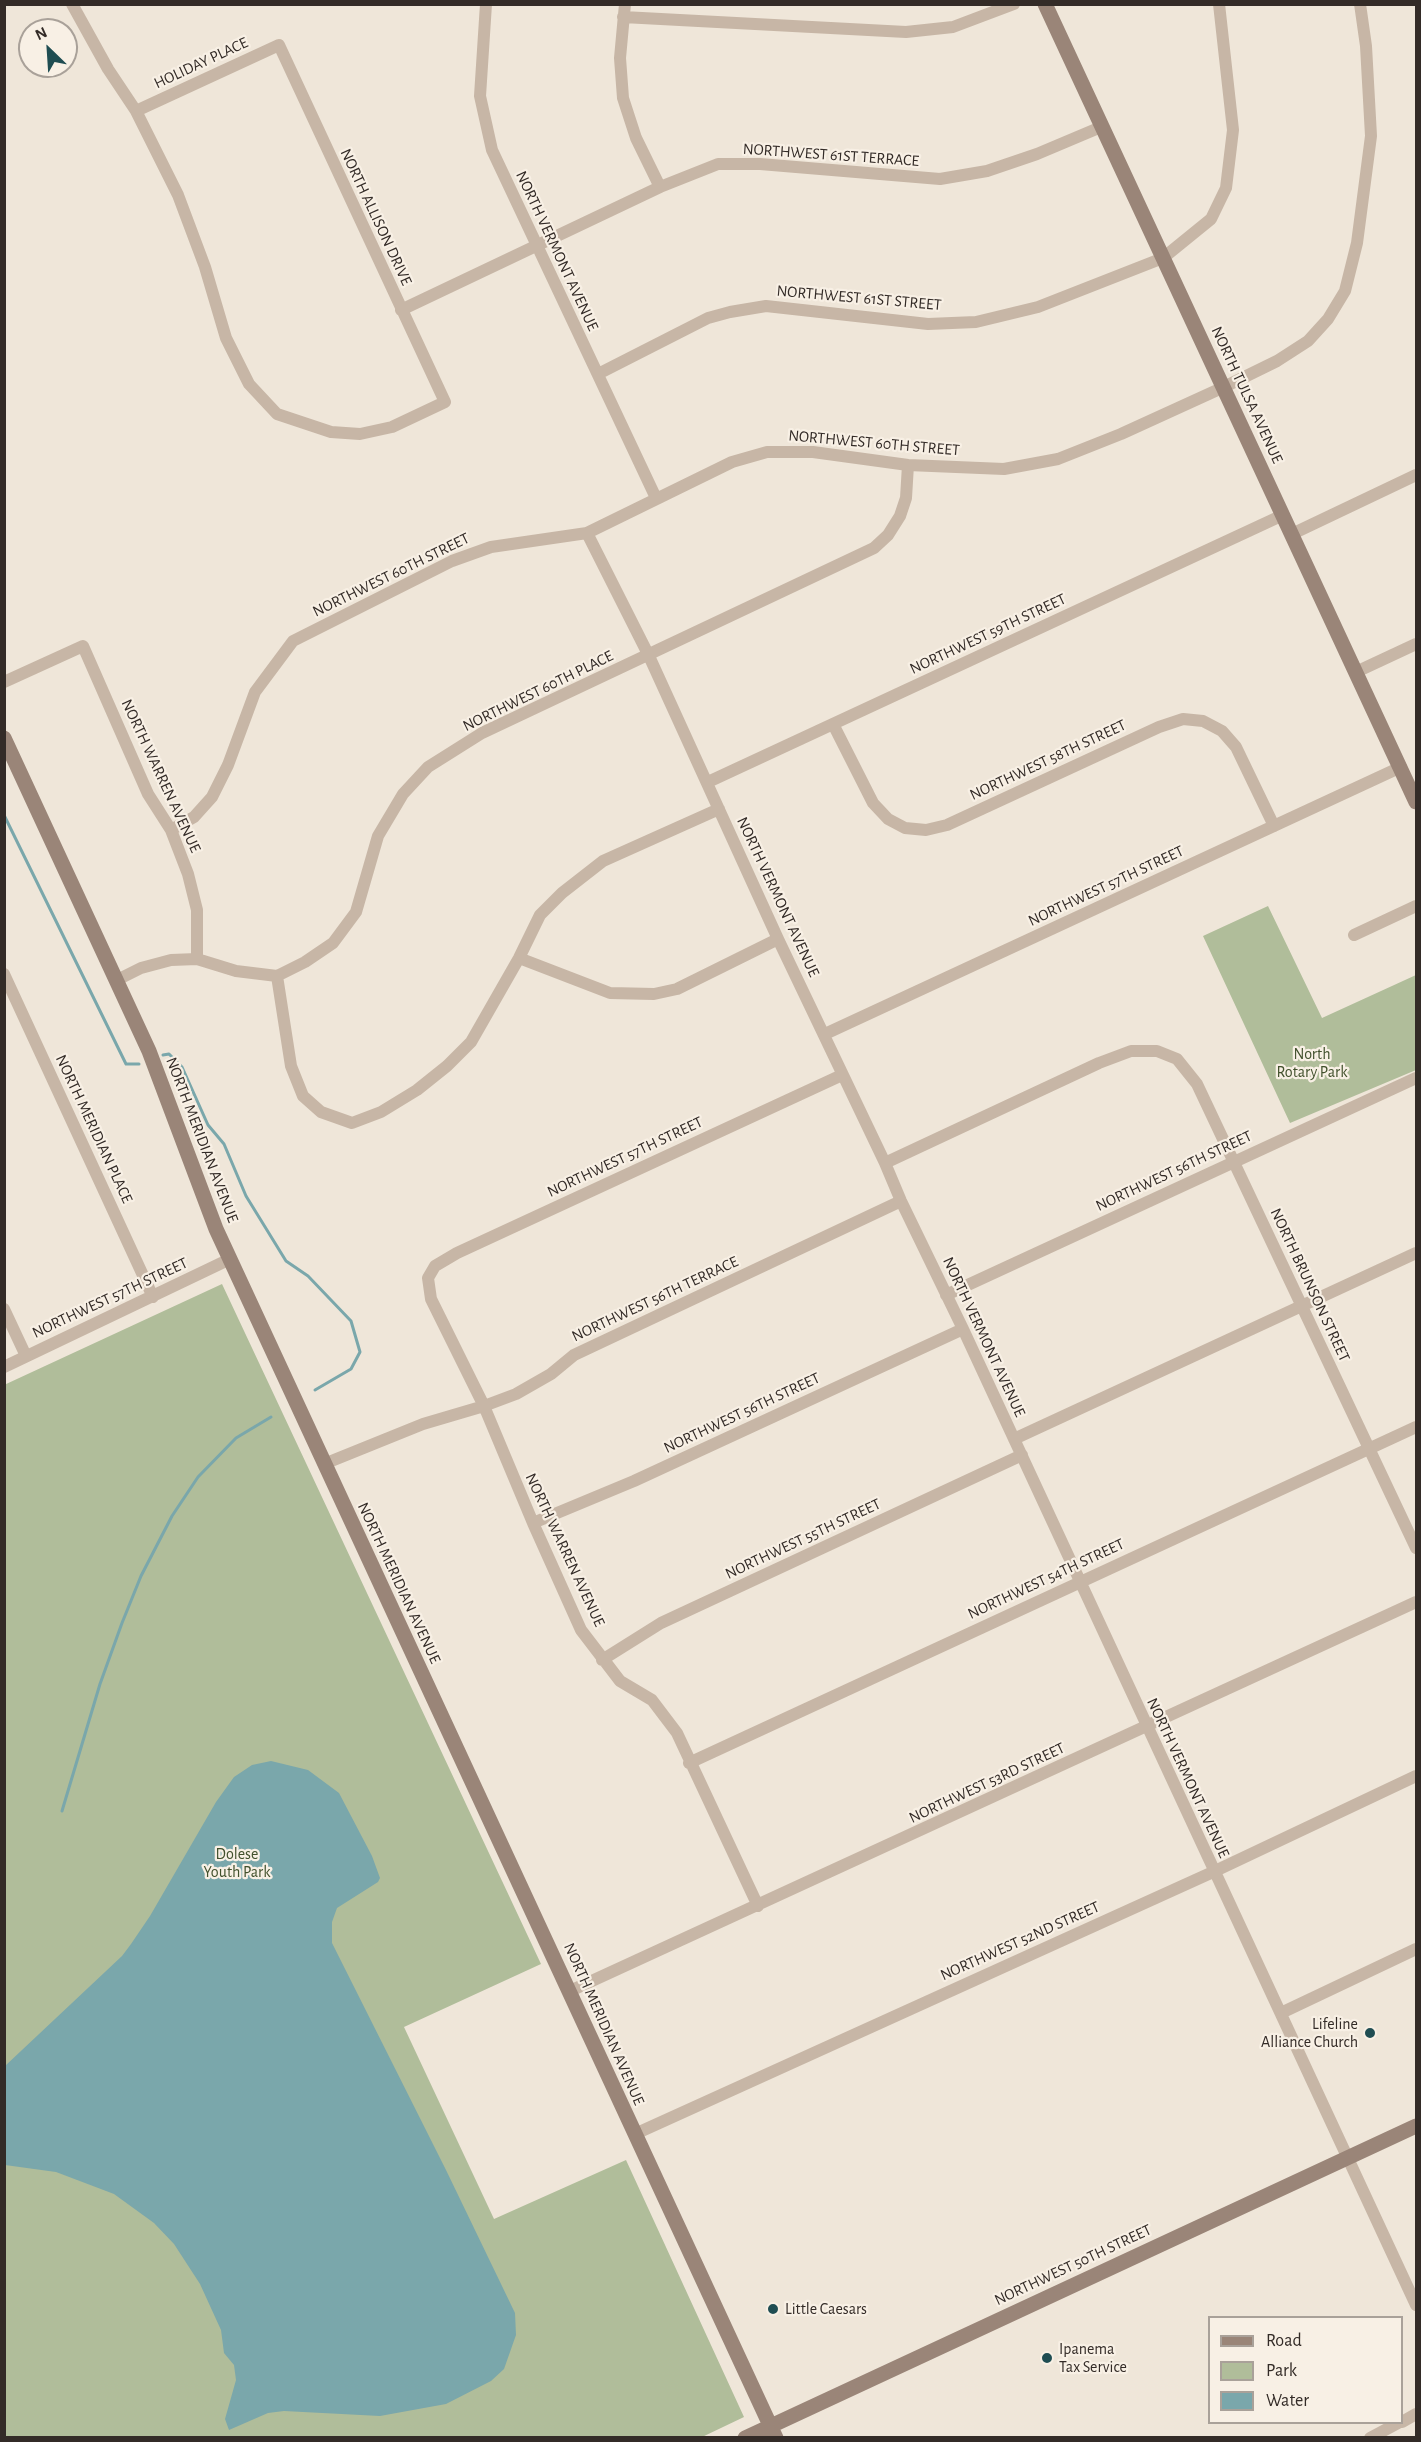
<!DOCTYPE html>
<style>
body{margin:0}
#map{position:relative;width:1421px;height:2442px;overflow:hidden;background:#efe6d9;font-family:"Alegreya Sans",sans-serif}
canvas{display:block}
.frame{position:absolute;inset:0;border:6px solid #332b27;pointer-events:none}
.legend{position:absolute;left:1208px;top:2316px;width:195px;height:108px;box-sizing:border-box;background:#f8f0e5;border:2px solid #a9a199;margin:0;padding:8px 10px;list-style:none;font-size:18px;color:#332b27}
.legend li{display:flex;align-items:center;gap:12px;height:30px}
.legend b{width:30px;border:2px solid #a9a199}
.north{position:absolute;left:18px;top:18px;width:60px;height:60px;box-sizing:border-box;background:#f8f0e5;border:2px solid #a9a199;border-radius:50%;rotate:335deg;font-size:16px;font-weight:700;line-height:24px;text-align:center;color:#332b27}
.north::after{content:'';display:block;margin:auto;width:21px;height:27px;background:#1f4d52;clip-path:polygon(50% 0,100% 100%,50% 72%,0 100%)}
</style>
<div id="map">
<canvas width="1421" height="2442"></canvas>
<div class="frame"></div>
<ul class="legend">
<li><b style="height:8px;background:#9a8578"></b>Road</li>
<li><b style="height:16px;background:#b0bd9a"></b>Park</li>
<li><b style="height:16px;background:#7aa7ab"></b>Water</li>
</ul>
<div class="north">N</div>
</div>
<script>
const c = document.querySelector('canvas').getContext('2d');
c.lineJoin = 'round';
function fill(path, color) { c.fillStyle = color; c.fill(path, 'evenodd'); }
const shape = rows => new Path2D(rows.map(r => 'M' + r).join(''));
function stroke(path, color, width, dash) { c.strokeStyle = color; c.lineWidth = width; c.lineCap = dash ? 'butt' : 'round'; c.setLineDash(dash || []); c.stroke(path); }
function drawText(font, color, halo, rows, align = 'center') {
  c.font = font + ' "Alegreya Sans",sans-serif'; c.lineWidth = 4.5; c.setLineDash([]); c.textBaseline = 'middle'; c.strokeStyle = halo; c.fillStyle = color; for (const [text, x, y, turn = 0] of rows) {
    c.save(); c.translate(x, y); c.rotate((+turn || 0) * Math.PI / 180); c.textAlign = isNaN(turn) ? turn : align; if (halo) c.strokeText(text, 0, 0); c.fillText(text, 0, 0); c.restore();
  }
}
fill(shape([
 [1268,906,1322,1018,1416,975,1416,1070,1290,1123,1203,936],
 [222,1284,541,1964,404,2027,494,2219,626,2160,744,2417,700,2438,5,2437,4,1385]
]), '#b0bd9a');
fill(shape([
 [271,1761,308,1770,339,1793,372,1856,380,1878,378,1882,337,1908,332,1922,332,1943,446,2170,515,2313,516,2335,504,2369,491,2381,446,2404,380,2416,284,2411,268,2413,229,2430,225,2419,236,2380,234,2365,224,2353,221,2330,200,2284,174,2244,154,2223,114,2194,56,2172,5,2165,5,2066,122,1956,131,1944,150,1916,216,1802,234,1777,252,1765]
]), '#7aa7ab');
stroke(shape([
 [4,815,126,1064,139,1064],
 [163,1055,169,1054,182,1067,208,1125,224,1144,246,1196,286,1261,308,1276,351,1321,360,1352,351,1369,315,1390],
 [62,1811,100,1684,122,1623,141,1576,172,1516,198,1477,236,1438,271,1417]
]), '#7aa7ab', 3);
stroke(shape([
 [72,4,108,69,136,111,178,195,205,267,226,338,249,384,277,414,331,432,360,434,392,427,445,402,279,45,136,111],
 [486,4,480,96,492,150,656,498],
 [625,4,620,58,623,98,636,138,660,187],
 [623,17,906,32,953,27,1014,4],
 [401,310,660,187,718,164,760,164,940,179,987,171,1037,154,1101,127],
 [598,374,708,318,730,312,766,306,928,324,976,322,1038,307,1163,258,1211,219,1226,188,1233,130,1219,4],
 [587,533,649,656,778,939,885,1163,901,1201,963,1329,1416,2305],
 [1292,534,1416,475],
 [1356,672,1416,644],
 [4,682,83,646,148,794,171,830,188,874,197,910,197,959],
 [833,724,873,803,888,819,905,828,926,830,947,825,1159,727,1183,719,1203,721,1222,731,1236,747,1274,826],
 [708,782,1283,515],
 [171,830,194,817,212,797,228,765,255,692,293,641,452,561,491,547,587,533,732,462,767,452,813,452,908,465,1004,469,1058,459,1121,434,1224,387,1277,361,1308,341,1328,319,1345,291,1357,243,1371,136,1366,46,1360,4],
 [1354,935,1416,906],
 [519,958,610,993,654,994,677,989,778,939],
 [4,974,153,1297],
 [277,976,291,1066,303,1096,321,1112,352,1123,381,1112,417,1090,447,1066,471,1042,519,958,540,915,562,893,603,861,719,809],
 [117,980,141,968,171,960,197,959,236,971,277,976,305,962,333,943,356,912,378,836,403,794,428,767,482,733,874,548,888,535,900,516,906,498,908,465],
 [825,1034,1401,767],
 [885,1163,1099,1063,1131,1051,1157,1051,1177,1059,1197,1084,1416,1548],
 [946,1295,1416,1078],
 [4,1309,26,1356],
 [4,1367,230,1259],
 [1014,1439,1416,1253],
 [324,1464,423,1424,484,1406,516,1394,551,1374,574,1355,901,1201],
 [533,1523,634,1481,963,1329],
 [602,1660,661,1623,1022,1455],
 [689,1763,1416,1427],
 [758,1906,677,1733,652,1700,620,1681,581,1630,533,1523,484,1406,431,1299,428,1278,435,1266,457,1253,842,1075],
 [570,1991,1416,1602],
 [1281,2013,1416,1949],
 [635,2134,1213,1872,1416,1776],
 [1402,2422,1416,2414],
 [1370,2438,1400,2422]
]), '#c7b6a6', 12);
stroke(shape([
 [1045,4,1416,802],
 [4,738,149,1051,216,1229,776,2438],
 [745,2438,1416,2126]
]), '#9a8578', 15);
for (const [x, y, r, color] of [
 [1370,2033,6,"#1f4d52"],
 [773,2309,6,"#1f4d52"],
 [1047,2358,6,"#1f4d52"]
]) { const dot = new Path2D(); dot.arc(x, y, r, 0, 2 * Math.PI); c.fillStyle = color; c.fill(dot); stroke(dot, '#f8f0e5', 2); }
drawText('16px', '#332b27', '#f8f0e5', [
 ["HOLIDAY PLACE",201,63,-25],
 ["NORTHWEST 61ST TERRACE",831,155,4],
 ["NORTH ALLISON DRIVE",376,217,65],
 ["NORTH VERMONT AVENUE",557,251,65],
 ["NORTHWEST 61ST STREET",859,298,5],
 ["NORTH TULSA AVENUE",1247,395,65],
 ["NORTHWEST 60TH STREET",874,443,5],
 ["NORTHWEST 60TH STREET",391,575,-26],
 ["NORTHWEST 59TH STREET",988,634,-25],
 ["NORTHWEST 60TH PLACE",538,691,-26],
 ["NORTHWEST 58TH STREET",1048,760,-25],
 ["NORTH WARREN AVENUE",161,776,65],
 ["NORTHWEST 57TH STREET",1106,886,-25],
 ["NORTH VERMONT AVENUE",778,897,65],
 ["NORTH MERIDIAN PLACE",94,1129,65],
 ["NORTH MERIDIAN AVENUE",202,1140,69],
 ["NORTHWEST 57TH STREET",625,1157,-25],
 ["NORTHWEST 56TH STREET",1174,1171,-25],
 ["NORTH BRUNSON STREET",1310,1285,65],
 ["NORTHWEST 57TH STREET",110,1298,-25],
 ["NORTHWEST 56TH TERRACE",655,1299,-25],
 ["NORTH VERMONT AVENUE",984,1337,65],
 ["NORTHWEST 56TH STREET",742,1413,-25],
 ["NORTHWEST 55TH STREET",803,1539,-25],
 ["NORTH WARREN AVENUE",565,1550,65],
 ["NORTHWEST 54TH STREET",1046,1579,-25],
 ["NORTH MERIDIAN AVENUE",399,1583,65],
 ["NORTH VERMONT AVENUE",1188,1778,65],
 ["NORTHWEST 53RD STREET",987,1783,-25],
 ["NORTHWEST 52ND STREET",1020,1941,-24],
 ["NORTH MERIDIAN AVENUE",604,2024,66],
 ["NORTHWEST 50TH STREET",1073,2265,-25]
]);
drawText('16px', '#41502c', '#f8f0e5', [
 ["North",1312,1054],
 ["Rotary Park",1312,1072],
 ["Dolese",237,1854],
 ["Youth Park",237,1872]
]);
drawText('16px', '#332b27', '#f8f0e5', [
 ["Lifeline",1358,2024,"right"],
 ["Alliance Church",1358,2042,"right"],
 ["Little Caesars",785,2309],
 ["Ipanema",1059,2349],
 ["Tax Service",1059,2367]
], 'left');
</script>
